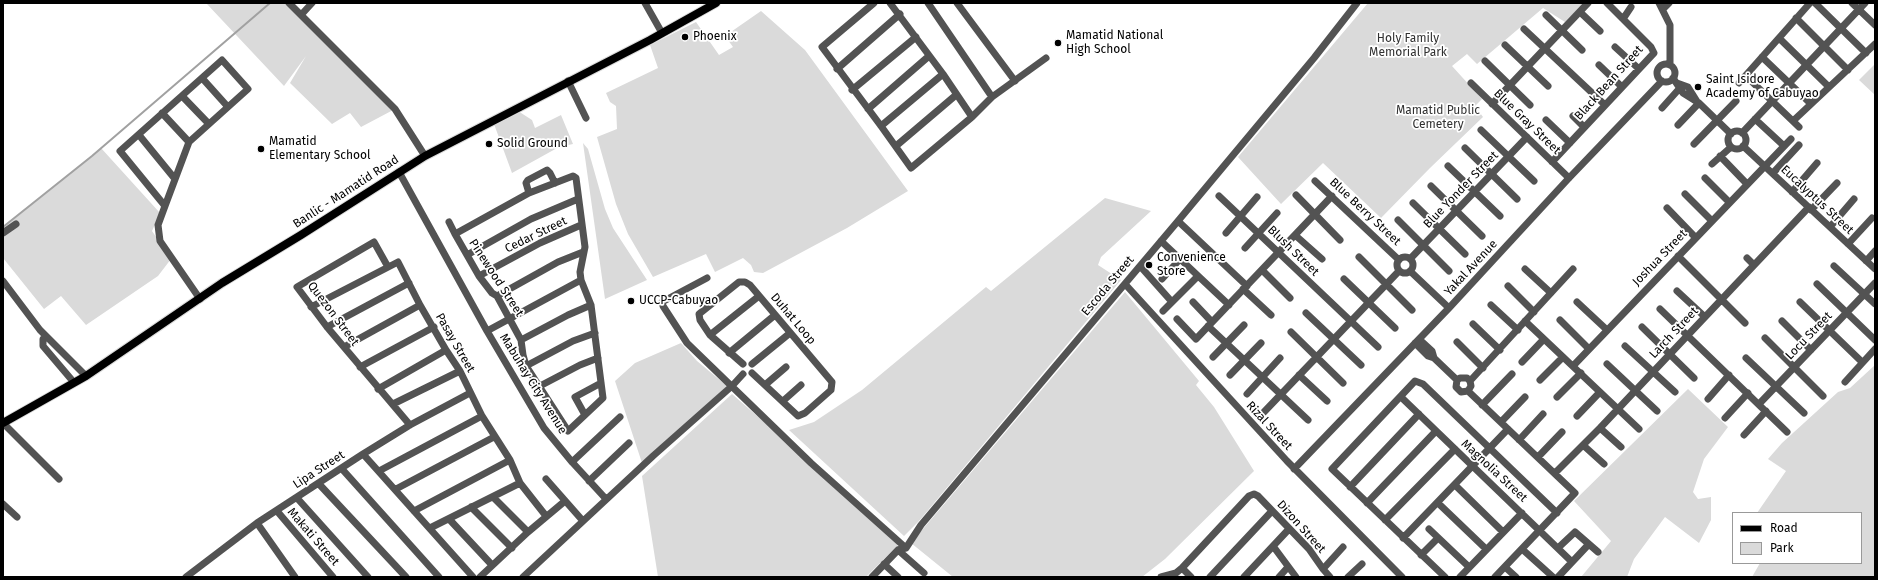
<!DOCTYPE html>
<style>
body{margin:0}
#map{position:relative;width:1878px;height:580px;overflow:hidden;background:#fff;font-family:"Fira Sans",sans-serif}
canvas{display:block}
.frame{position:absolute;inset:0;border:4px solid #000;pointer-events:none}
.legend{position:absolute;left:1732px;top:512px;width:130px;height:52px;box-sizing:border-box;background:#fff;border:1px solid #999;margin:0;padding:5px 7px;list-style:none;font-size:12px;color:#000}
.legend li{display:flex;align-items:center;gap:8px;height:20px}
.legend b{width:20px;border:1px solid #999}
</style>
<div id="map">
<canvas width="1878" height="580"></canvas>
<div class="frame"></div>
<ul class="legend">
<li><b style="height:5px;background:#000"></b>Road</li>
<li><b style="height:11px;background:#dadada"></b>Park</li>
</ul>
</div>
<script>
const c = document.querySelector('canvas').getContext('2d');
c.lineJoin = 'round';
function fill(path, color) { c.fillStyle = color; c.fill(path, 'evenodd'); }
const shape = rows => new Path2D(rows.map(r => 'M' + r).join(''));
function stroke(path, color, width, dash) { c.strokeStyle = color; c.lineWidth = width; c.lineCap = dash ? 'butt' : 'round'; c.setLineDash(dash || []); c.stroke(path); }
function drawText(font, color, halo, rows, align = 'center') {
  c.font = font + ' "Fira Sans",sans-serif'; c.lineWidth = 3.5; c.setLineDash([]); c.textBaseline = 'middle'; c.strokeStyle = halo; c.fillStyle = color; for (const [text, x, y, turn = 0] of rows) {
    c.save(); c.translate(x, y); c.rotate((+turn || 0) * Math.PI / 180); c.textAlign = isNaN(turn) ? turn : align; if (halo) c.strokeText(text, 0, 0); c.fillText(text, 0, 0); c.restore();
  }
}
fill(shape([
 [206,3,286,3,395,109,361,127,350,113,332,124,290,83,306,56,284,86],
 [1368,3,1584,3,1565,22,1543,8,1477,64,1467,54,1452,66,1482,99,1475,106,1483,117,1430,168,1381,218,1323,163,1281,204,1238,157],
 [761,11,805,50,908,191,847,228,763,273,754,272,751,265,743,258,715,272,706,254,653,277,628,234,616,204,597,137,617,129,616,106,610,102,606,93,658,68,650,45,696,22,719,55,733,47,725,36],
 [1875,64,1875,95,1859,80],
 [518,111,532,120,535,128,561,115,573,144,559,147,512,173,494,124],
 [583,143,588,149,605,209,613,228,647,280,605,299],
 [101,148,160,213,152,231,171,259,158,276,86,325,61,296,44,309,3,258,3,228],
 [1105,198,1151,211,1101,257,1098,265,1121,280,919,521,904,536,789,430,814,422,862,390,986,287,991,291],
 [1125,292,1199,381,1196,385,1214,407,1254,471,1165,559,1142,577,953,577,911,543],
 [681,343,697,361,727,386,642,463,615,381,635,363],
 [1875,365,1875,577,1752,577,1760,563,1861,563,1861,513,1757,513,1786,471,1768,459,1782,443,1838,392,1850,388],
 [1688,389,1728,427,1704,459,1693,492,1698,499,1711,497,1711,520,1699,543,1665,517,1634,559,1627,577,1581,577,1611,541,1574,501],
 [732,394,901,542,866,577,658,577,642,476]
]), '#dadada');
stroke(shape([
 [3,227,92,156,270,3]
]), '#a1a1a1', 2);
const major = shape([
 [3,423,86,376,222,283,301,235,425,156,650,40,716,3]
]);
stroke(major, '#dbdbdb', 10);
stroke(shape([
 [289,3,395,109,425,156],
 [645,3,662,33],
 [874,3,822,47,881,126,911,168,972,117,992,97,1046,58],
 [890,3,943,74,972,117],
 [928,3,992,97],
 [957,3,1015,81],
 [1659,3,1670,25,1670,65],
 [1815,3,1866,53],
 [1852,3,1875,25],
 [1663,9,1669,3],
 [1580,12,1600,31],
 [301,15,312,3],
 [1546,15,1582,50],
 [1796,18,1848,70],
 [1623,19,1631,7],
 [1524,29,1605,105],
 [1779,38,1829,87],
 [1505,45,1548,86],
 [1615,47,1639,69],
 [1762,57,1811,104],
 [222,60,248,89,189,142,165,206,120,151,222,60],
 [1485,61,1530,105],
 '1657 73a9 9 0 1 1 18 0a9 9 0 1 1-18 0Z',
 [1599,65,1622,87],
 [837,69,900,14],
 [1746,76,1799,127],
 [202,78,228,107],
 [1673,78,1683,93,1699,103,1731,134],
 [568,81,586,118],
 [1471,83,1569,178],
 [1677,83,1688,87,1698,103],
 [1739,83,1810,3],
 [852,90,916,37],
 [182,96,209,124],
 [1492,104,1588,3],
 [1662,108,1679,89],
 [868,109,929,56],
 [162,113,189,142],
 [1573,116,1584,127],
 [1755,119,1783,145],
 [1546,120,1570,143],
 [1793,121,1875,44],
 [1678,125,1699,103],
 [881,126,943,74],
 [1481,130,1534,181],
 '1728 140a9 9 0 1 1 18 0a9 9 0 1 1-18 0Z',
 [1742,133,1865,3],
 [139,135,175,179],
 [1694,144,1736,101],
 [896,146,956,95],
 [1743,146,1875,269],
 [1465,148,1517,199],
 [1720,156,1747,184],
 [1552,162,1654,53,1651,47,1607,3],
 [1712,164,1731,147],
 [1448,166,1500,216],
 [399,172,487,331,544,428,572,462,606,499],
 [1773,173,1799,145],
 [1705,178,1729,202],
 [1315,181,1399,260],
 [1431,186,1482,236],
 [1792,192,1817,163],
 [529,193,526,183,528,180,547,170,550,173,555,183],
 [1685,194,1711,220],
 [1296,195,1340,240],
 [1219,196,1378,347],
 [1413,203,1465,254],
 [165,206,158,225,160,241,200,299],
 [1667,208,1695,237],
 [1811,210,1837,183],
 [1398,220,1449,271],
 [1178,221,1247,286],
 [449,222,455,234,479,276,492,293,497,296,521,340,523,355,526,366,568,431,603,398,591,305,581,280,580,272,585,247,576,178,573,176,529,193,455,234],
 [1830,227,1854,199],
 [3,233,16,224],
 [1226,233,1257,197],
 [1295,235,1322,259],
 [1161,241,1229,305],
 [1848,244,1872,218],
 [1245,248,1277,213],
 [467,255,531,219,578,199],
 [1678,256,1745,323],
 [1359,257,1412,310],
 '1397 265a8 8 0 1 1 16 0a8 8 0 1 1-16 0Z',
 [1747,258,1754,265],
 [1410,259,1527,137],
 [1866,261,1875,251],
 [1140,266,1172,302],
 [1834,266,1875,304],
 [388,267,374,242,297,287,327,327,410,425],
 [1525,269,1551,293],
 [1262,270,1290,298],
 [1410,271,1449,308],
 [479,276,540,243,581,225],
 [707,278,662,302,663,306,687,343,811,463,906,548],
 [1162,279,1180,259],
 [1344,279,1395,328],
 [3,281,40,330,86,376],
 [1125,284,1287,461,1402,577],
 [1817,284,1875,340],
 [1508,286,1534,312],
 [1243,289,1271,315],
 [1677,291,1705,317],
 [497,296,558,262,583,252],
 [1193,302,1212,322],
 [1577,302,1607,330],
 [1800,302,1862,362],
 [1491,305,1518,330],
 [311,307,398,262,420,305,446,350,460,371,482,416,510,460,520,483,546,516],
 [1660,309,1787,432],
 [1163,311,1198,276],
 [1306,313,1361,365],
 [1177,319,1196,339,1332,196],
 [1560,320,1589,349],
 [1525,321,1639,429],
 [1782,321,1811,350],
 [1473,324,1500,350],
 [1208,326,1308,420],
 [327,327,409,283],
 [1642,327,1694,378],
 [487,331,581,280],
 [1291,332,1343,383],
 [710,335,759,296],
 [46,336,43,339,43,346,71,379],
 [1765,338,1823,396],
 [1419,339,1432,351,1434,358],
 [521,340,568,315,591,305],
 [1457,342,1483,368],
 [1415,343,1428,356,1434,358,1457,380],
 [1625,346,1675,392],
 [344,347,420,305],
 [729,353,775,315],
 [1213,357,1244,325],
 [1746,358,1804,413],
 [1522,362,1544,339],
 [743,364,710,335,700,320,699,314,739,282,745,282,750,285,832,382,831,390,805,413,798,416,752,373],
 [752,364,790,333],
 [1607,364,1657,411],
 [526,366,573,341,595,333],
 [1573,366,1791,139],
 [360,367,434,327],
 [1230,375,1261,343],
 [1299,375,1327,401],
 [1540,380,1563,357],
 [1470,381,1467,378,1460,378,1457,380,1456,387,1461,392,1468,391,1471,386,1470,381,1573,269],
 [1845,382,1875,349],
 [765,385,786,367],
 [538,387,580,365,598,358],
 [378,389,446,350],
 [1468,391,1575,493,1495,577],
 [1247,394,1280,358],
 [1401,397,1572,562],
 [1557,397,1581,373],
 [1708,399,1729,375],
 [783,401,801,385],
 [393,404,460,371],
 [1759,404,1875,283],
 [1482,405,1512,374],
 [1264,412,1399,271],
 [585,415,575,397,601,383],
 [1577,416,1600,392],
 [1725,418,1748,393],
 [1501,422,1525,397],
 [3,423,59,479],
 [1600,428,1621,447],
 [1744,435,1766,411],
 [1519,440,1543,414],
 [1583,445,1604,464],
 [363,454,473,577],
 [1538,457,1562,432],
 [572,462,620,417],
 [342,469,439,577],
 [1294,469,1449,308,1569,178,1662,81],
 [379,471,482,416],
 [1555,473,1600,428,1809,207],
 [546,479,583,521],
 [589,481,629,443],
 [319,484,406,577],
 [1455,485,1503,532],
 [1350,487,1419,414],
 [396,489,494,437],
 [493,497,528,532],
 [297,498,368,577],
 [1367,503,1436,431],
 [1438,503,1486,549],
 [3,504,17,517],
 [471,507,512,548],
 [277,511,333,577],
 [414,511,510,460],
 [449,519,492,565],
 [1385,520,1455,449],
 [257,523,295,577],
 [430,528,520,483],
 [1429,529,1469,567],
 [1403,538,1508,429],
 [1273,546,1296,577],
 [1558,548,1575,532,1598,552],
 [1522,549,1553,577],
 [898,550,924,573],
 [1421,555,1438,538],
 [884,564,898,577],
 [1505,567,1516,577],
 [1182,568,1191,577],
 [1323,569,1343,547],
 [186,577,257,523,363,454,410,425,470,393],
 [480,577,528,532,565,501],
 [523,577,653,456,732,386,743,374],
 [872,577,898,550,906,548,921,525,1178,221,1314,58,1357,3],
 [1161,577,1176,573,1182,568,1249,496,1254,494,1258,496,1309,549,1323,569,1330,577],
 [1210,577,1272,511],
 [1244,577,1289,529],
 [1279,577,1288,567],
 [1348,577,1362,564],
 [1445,577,1332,469,1415,381,1423,384,1557,513],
 [1460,577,1522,513],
 [1558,577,1589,544]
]), '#535353', 7);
stroke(major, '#000', 8);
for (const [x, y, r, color] of [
 [685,37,4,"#000"],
 [1058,43,4,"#000"],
 [1698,87,4,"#000"],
 [489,144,4,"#000"],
 [261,149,4,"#000"],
 [1149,265,4,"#000"],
 [631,301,4,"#000"]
]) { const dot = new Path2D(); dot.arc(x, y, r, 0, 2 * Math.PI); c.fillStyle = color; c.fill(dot); stroke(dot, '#fff', 1.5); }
drawText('12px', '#000', '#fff', [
 ["Mamatid National",1066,36],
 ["High School",1066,50],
 ["Phoenix",693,37],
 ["Saint Isidore",1706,80],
 ["Academy of Cabuyao",1706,94],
 ["Mamatid",269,142],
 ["Elementary School",269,156],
 ["Solid Ground",497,144],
 ["Convenience",1157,258],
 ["Store",1157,272],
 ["UCCP-Cabuyao",639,301]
], 'left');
drawText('12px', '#313131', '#fff', [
 ["Holy Family",1408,39],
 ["Memorial Park",1408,53],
 ["Mamatid Public",1438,111],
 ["Cemetery",1438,125]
]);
drawText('12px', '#000', '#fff', [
 ["Black Bean Street",1609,83,-48],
 ["Blue Gray Street",1527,122,44],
 ["Blue Yonder Street",1461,190,-46],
 ["Banlic - Mamatid Road",346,192,-33],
 ["Eucalyptus Street",1817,200,43],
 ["Blue Berry Street",1365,212,43],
 ["Cedar Street",536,235,-26],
 ["Blush Street",1293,251,44],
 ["Joshua Street",1660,258,-46],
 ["Yakal Avenue",1471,268,-47],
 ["Pinewood Street",496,278,57],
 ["Escoda Street",1108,286,-50],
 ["Quezon Street",333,314,53],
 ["Duhat Loop",793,319,50],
 ["Larch Street",1674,333,-47],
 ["Locu Street",1809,336,-46],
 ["Pasay Street",455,343,60],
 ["Mabuhay City Avenue",533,384,58],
 ["Rizal Street",1269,426,47],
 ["Lipa Street",319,470,-33],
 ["Magnolia Street",1494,471,43],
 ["Dizon Street",1301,527,48],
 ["Makati Street",313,537,49]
]);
</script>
